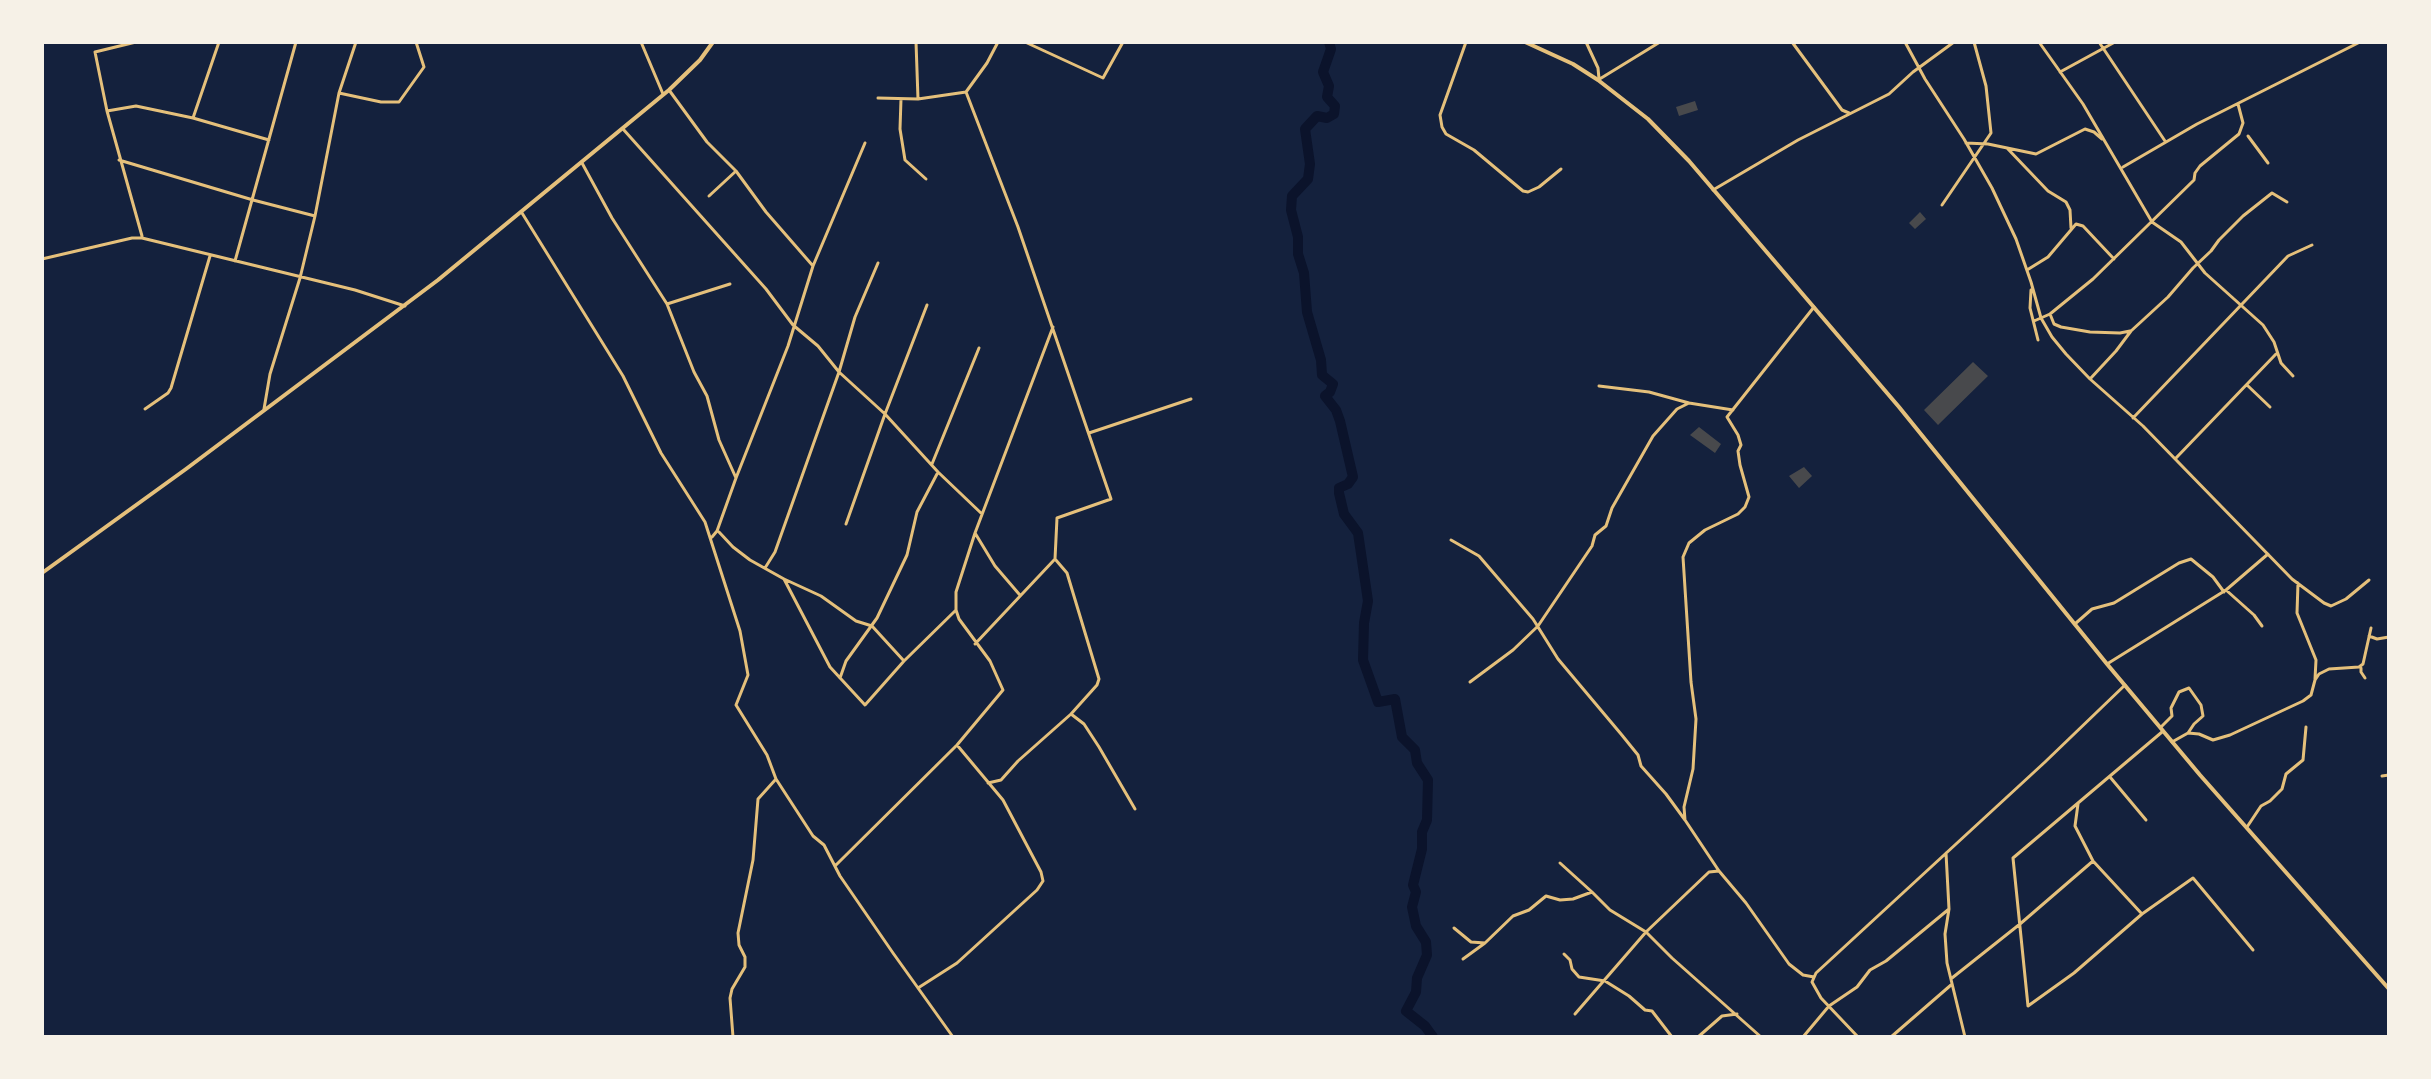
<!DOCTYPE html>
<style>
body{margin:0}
#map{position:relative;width:2431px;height:1079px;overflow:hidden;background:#14213d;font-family:"Source Sans 3",sans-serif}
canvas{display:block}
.frame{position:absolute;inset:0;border:44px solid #f6f1e7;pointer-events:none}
</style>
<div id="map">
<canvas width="2431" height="1079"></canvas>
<div class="frame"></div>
</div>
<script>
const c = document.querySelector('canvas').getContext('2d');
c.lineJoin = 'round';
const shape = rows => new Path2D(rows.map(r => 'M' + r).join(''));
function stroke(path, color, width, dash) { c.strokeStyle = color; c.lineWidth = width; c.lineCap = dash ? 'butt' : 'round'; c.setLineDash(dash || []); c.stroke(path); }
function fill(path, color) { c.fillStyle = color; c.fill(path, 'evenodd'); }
stroke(shape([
 [1329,42,1331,49,1323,72,1329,86,1327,97,1335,106,1334,114,1327,118,1317,116,1305,129,1310,164,1308,179,1292,196,1291,210,1298,237,1298,254,1304,273,1307,312,1321,360,1322,375,1333,384,1330,392,1325,396,1336,410,1340,421,1353,477,1348,484,1339,488,1339,493,1344,514,1358,533,1368,601,1364,623,1363,660,1378,702,1395,699,1402,737,1415,750,1417,763,1428,780,1427,820,1422,832,1422,849,1413,885,1416,892,1412,907,1416,926,1426,942,1427,955,1417,978,1416,992,1406,1011,1425,1026,1433,1037]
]), '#0b132b', 10);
fill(shape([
 [1695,101,1698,110,1679,116,1676,107],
 [1920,212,1926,219,1915,229,1909,223],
 [1973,362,1988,376,1938,425,1924,410],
 [1699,427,1721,444,1715,453,1690,435],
 [1804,467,1812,476,1799,488,1789,476]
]), '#48494c');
stroke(shape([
 [136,42,95,52,107,111,142,236],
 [641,42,663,94],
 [916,42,918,99],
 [1025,42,1103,78,1123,42],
 [1466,42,1440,115,1442,127,1446,134,1474,150,1523,191,1528,192,1539,187,1561,169],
 [1586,42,1598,68,1599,79],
 [1792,42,1842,110,1849,113],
 [1905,42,1925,79,1964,139,1992,188,2016,239,2031,282],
 [2039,42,2083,104,2152,222,2181,242,2205,273,2263,325,2274,342,2281,363,2293,376],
 [2099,42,2165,141],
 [2060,72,2115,42],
 [1598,80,1660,42],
 [669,90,707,142,736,171,766,212,813,266],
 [966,92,1018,227,1111,499,1057,518,1055,559,975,644],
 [339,93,381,102,399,102,424,67,416,42],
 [878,98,918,99,966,92,987,63,998,42],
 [901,99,900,129,905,160,926,179],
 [107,111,136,106,193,118,269,140],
 [193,118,219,42],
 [623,129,766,289,793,325,818,346,839,372,885,414,938,472,982,514],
 [2248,136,2268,163],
 [1966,143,1988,144,2036,154,2085,129,2094,132,2102,139],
 [2007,148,2048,191,2066,202,2070,210,2071,228],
 [119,160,253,200,315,216],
 [582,163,612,218,667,304,694,372,707,396,719,440,736,478],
 [2123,167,2197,124,2360,42],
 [1713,190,1798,140,1889,94,1913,72,1954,42],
 [709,196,736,171],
 [1942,205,1991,133,1986,86,1974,42],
 [522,213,623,376,661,453,705,522,740,631,748,675,736,705,767,755,776,779,758,799,753,860,738,933,739,945,745,957,745,967,732,989,730,998,733,1037],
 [42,259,132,238,142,238,355,290,405,306],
 [235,261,296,42],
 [2027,270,2048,257,2076,224,2083,226,2114,259],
 [2031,282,2041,318,2052,337,2066,354,2090,379,2143,426,2292,579,2324,603,2331,606,2346,599,2369,580],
 [2031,290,2030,308,2038,340],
 [667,304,730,284],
 [2050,314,2054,324,2061,327,2090,332,2120,333,2130,331],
 [2034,321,2050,314,2093,279,2194,180,2195,173,2200,166,2239,134,2243,123,2238,104],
 [2090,379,2116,351,2131,331,2168,297,2193,268,2211,251,2219,240,2243,216,2272,193,2287,202],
 [2247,385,2270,407],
 [1599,386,1649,392,1689,403],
 [145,409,168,393,171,388,210,256],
 [264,409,270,374,300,278,315,216,339,93,356,42],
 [2133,418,2288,256,2312,245],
 [1089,433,1191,399],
 [2176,458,2276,354],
 [932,464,979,348],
 [846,524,885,414,927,305],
 [719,532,733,547,750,560,784,579,830,667,865,705,904,661,956,610],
 [975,533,995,566,1019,594],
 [712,537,717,531,736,478,788,346,813,266,865,143],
 [1451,540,1479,556,1533,619,1558,659,1621,734,1638,755,1641,766,1666,794,1685,820],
 [765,568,775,552,839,372,855,317,878,263],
 [784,579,821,596,856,621,872,626,904,661],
 [2298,583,2297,613,2316,660,2315,679],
 [2226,590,2254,615,2262,626],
 [2076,623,2092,609,2114,603,2179,563,2191,559,2213,577,2224,592],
 [2369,636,2377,639,2389,637],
 [2107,664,2226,590,2268,554],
 [2361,668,2361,672,2365,678],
 [840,678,846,661,877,618,907,555,917,512,937,474],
 [1470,682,1513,650,1538,626,1592,546,1595,535,1606,526,1612,508,1653,436,1677,409,1689,403,1733,410],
 [1071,714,1084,724,1099,747,1135,809],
 [2161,727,2172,716,2171,708,2179,692,2189,688,2201,705,2203,716,2194,724,2188,733],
 [2172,742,2188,733,2199,734,2213,740,2230,735,2303,701,2311,695,2315,680,2319,674,2329,669,2359,667,2363,664,2371,628],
 [2382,776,2389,775],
 [2110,777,2146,820],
 [776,779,813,836,824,845,840,876,893,953,953,1037],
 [988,783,1001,780,1018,761,1071,714,1097,685,1099,679,1067,573,1055,559],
 [2078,804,2075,826,2093,861,2142,914,2074,973,2028,1006,2013,858,2162,732],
 [2247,827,2261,806,2270,801,2282,789,2286,774,2303,760,2306,727],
 [1946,853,1949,909,1945,934,1947,963,1965,1037],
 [1560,863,1592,892],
 [836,865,957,745,1003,690,990,661,959,619,956,610,956,592,975,533,1053,327],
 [2142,914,2193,878,2253,950],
 [1454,928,1471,942,1485,943,1513,916,1529,910,1546,896,1560,900,1573,899,1592,892,1610,910,1646,932,1672,958,1761,1037],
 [1564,954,1570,960,1572,969,1579,977,1605,981,1629,996,1645,1010,1652,1011,1672,1037],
 [1463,959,1485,943],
 [1814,977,1803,975,1789,964,1746,903,1719,871,1685,820,1684,807,1693,769,1696,719,1691,682,1683,557,1689,543,1705,530,1738,514,1745,507,1749,497,1740,465,1738,451,1741,445,1738,435,1727,417,1814,307],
 [1952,978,2020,924,2093,861],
 [918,988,957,963,1037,890,1043,881,1041,872,1003,800,957,745],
 [1575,1014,1646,932,1709,872,1719,871],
 [1698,1037,1722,1016,1737,1014],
 [1803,1037,1829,1006,1857,987,1870,970,1886,961,1949,909],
 [1858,1037,1821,998,1812,982,1816,973,2045,762,2125,685],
 [1891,1037,1951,985]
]), '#e5c07b', 3);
stroke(shape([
 [42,573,186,469,438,280,669,90,700,60,713,42]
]), '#e5c07b', 4);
stroke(shape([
 [1525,42,1573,64,1598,80,1648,119,1689,161,1899,407,2107,664,2200,775,2389,989]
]), '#e5c07b', 4);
</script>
